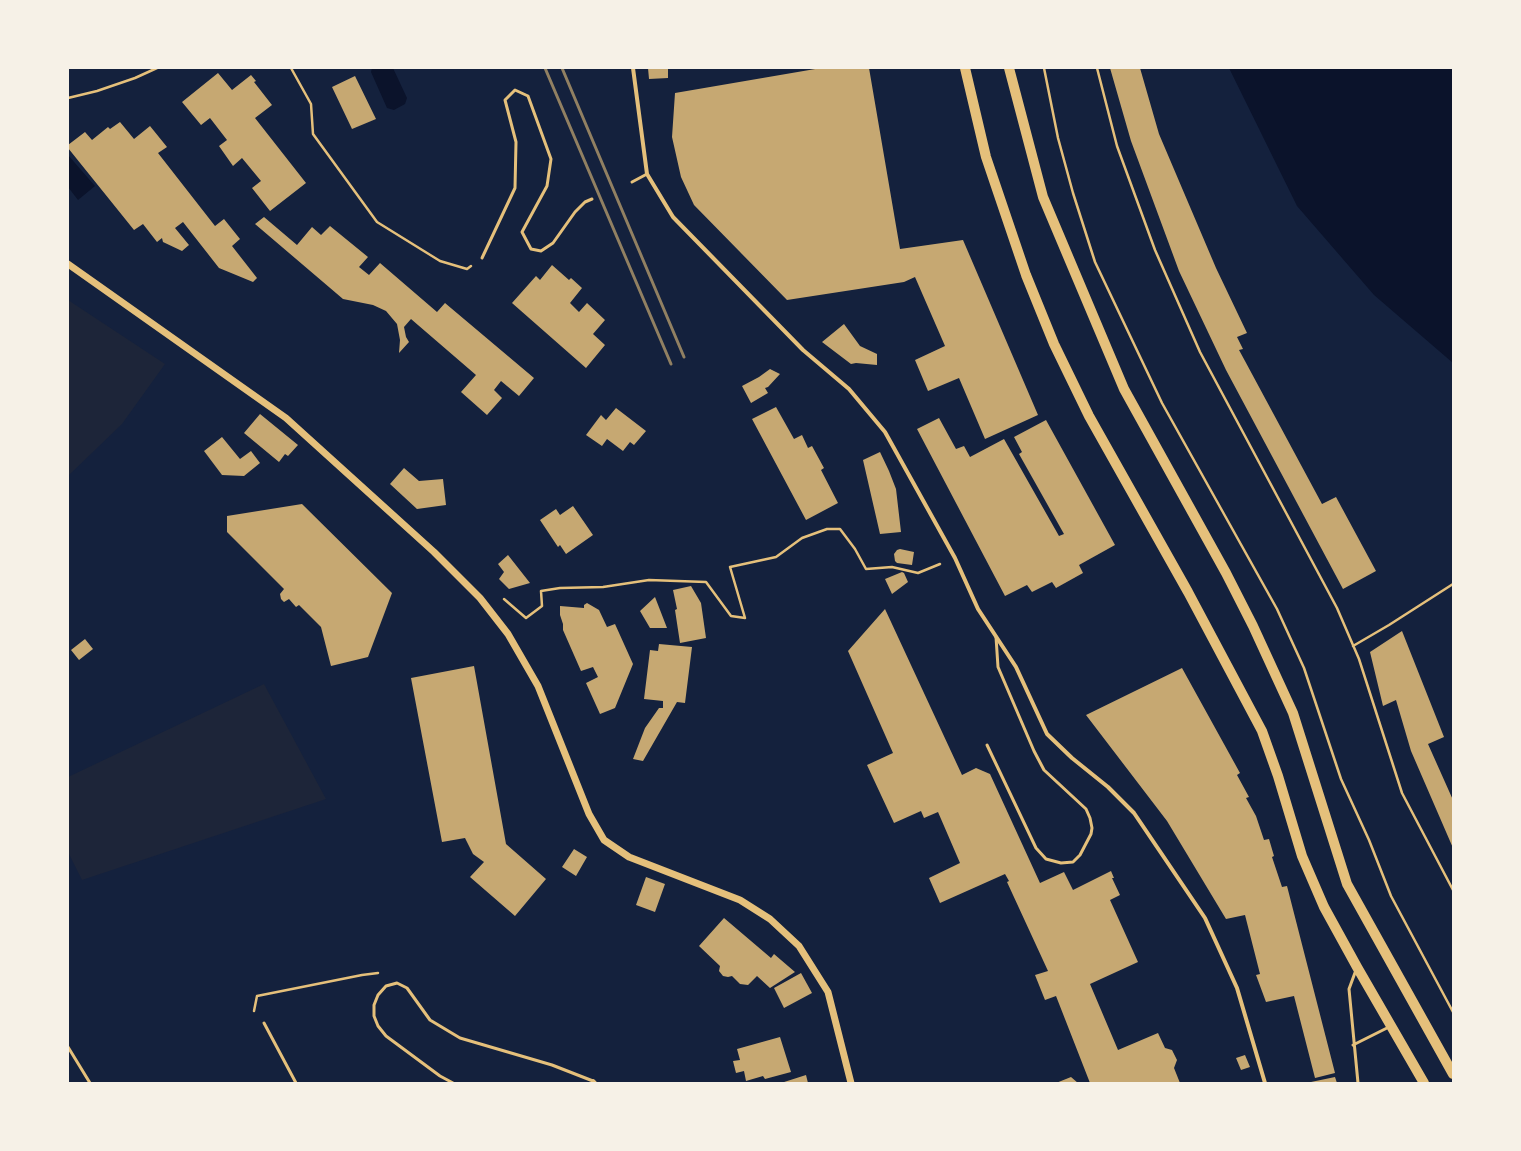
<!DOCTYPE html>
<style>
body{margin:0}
#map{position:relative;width:1521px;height:1151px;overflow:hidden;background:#14213d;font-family:Cabin,sans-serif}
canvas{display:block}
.frame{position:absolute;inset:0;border:69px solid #f6f1e7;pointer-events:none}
</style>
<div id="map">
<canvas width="1521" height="1151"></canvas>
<div class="frame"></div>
</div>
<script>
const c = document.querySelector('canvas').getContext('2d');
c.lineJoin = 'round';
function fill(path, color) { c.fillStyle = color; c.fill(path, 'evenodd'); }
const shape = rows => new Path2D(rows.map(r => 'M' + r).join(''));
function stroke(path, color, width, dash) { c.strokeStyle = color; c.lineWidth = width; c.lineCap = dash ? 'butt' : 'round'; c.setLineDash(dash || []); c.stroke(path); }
fill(shape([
 [68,300,165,364,122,424,68,476],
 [264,684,326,799,82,880,68,852,68,777]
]), '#1d2539');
fill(shape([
 [372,68,393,68,407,98,405,104,394,110,387,108,371,72],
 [1229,68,1453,68,1453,363,1374,295,1297,206],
 [68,155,95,186,78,200,68,187]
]), '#0b132b');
fill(shape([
 [648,68,668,68,668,78,649,79],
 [821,68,869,68,900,249,963,240,1038,415,985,439,959,378,928,391,915,360,945,346,915,277,904,282,787,300,694,205,681,177,672,137,675,93],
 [1110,68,1140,68,1159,134,1216,268,1247,333,1237,337,1243,349,1239,350,1245,361,1322,504,1336,497,1376,571,1343,589,1226,370,1179,271,1131,141],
 [218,73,232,90,251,75,256,81,254,82,272,105,255,118,306,183,270,211,252,188,261,181,242,158,233,166,219,146,227,140,210,118,201,125,182,102],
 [355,76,376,119,352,129,332,87],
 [120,122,134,139,150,126,167,147,158,153,215,226,224,219,240,239,232,246,257,278,253,282,219,268,183,222,175,228,189,245,182,251,163,242,162,238,157,242,143,224,134,230,68,148,68,145,85,132,92,140,108,127,110,129],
 [264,217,297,245,312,227,321,235,330,226,368,257,359,267,369,275,380,263,437,312,445,303,534,378,519,396,501,381,494,390,502,398,487,415,461,392,476,375,411,319,404,327,406,337,409,342,399,353,400,340,397,324,386,311,373,305,343,299,255,224],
 [552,265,569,280,571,278,582,288,570,303,579,312,587,303,605,320,593,334,605,345,586,368,512,303,536,276,540,280],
 [844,324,860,346,877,354,877,365,856,363,851,364,822,342],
 [770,369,780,374,768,387,765,388,768,393,751,403,742,386,759,377],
 [776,407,794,439,802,435,808,448,812,446,824,468,821,470,838,503,806,520,752,419],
 [616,408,646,431,634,445,630,442,623,451,607,439,602,446,586,435,601,415,606,420],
 [260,414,298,445,288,456,285,454,279,462,244,433],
 [939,418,956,449,964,446,970,457,1004,439,1059,536,1064,534,1019,454,1022,452,1014,437,1046,420,1115,545,1079,565,1083,573,1056,588,1052,582,1032,592,1027,585,1005,596,917,429],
 [222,437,240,459,251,451,260,463,244,476,222,475,204,451],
 [880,452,889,471,896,489,901,532,880,534,863,460],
 [404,468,419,481,443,479,446,505,417,509,390,484],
 [302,504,392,593,368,657,331,666,321,627,299,605,296,607,289,599,284,602,281,599,280,594,284,589,227,532,227,516],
 [573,506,593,535,566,554,560,545,558,547,540,520,556,509,560,515],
 [900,549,914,552,912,565,897,563,895,561,894,554,897,550],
 [508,555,530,583,509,589,499,579,504,572,498,564],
 [902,572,904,573,908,582,892,594,885,579],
 [691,586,701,603,706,638,680,643,675,610,677,609,673,590],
 [655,597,667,628,650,628,640,611],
 [587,603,599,610,607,627,615,624,633,664,615,708,600,714,586,683,598,677,593,667,581,671,563,630,563,624,560,615,560,606,584,608,584,605],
 [885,609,962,775,976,768,990,774,1040,883,1064,872,1073,890,1111,871,1114,878,1112,878,1120,895,1110,900,1138,962,1090,984,1118,1050,1158,1033,1165,1048,1172,1050,1177,1060,1174,1068,1180,1083,1090,1083,1056,996,1045,1000,1035,975,1048,971,1007,882,1009,881,1005,874,940,903,929,878,960,863,938,812,924,818,921,811,894,823,867,765,893,753,848,651],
 [1402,631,1444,737,1428,744,1453,800,1453,848,1411,751,1396,700,1383,706,1370,652],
 [85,639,93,649,79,660,71,650],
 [659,644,692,647,685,703,677,702,643,761,633,759,645,728,659,708,663,708,663,701,644,699,650,650,658,651],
 [474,666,506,844,546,879,515,916,470,877,484,862,473,854,465,838,442,842,411,678],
 [1182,668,1240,773,1237,775,1249,797,1246,798,1256,816,1264,840,1269,839,1274,856,1272,857,1282,887,1287,886,1335,1073,1315,1078,1294,996,1266,1002,1256,975,1260,974,1245,915,1226,919,1167,821,1086,715],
 [574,849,587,857,576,876,562,867],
 [646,877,665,884,655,912,636,905],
 [724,918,771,958,774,954,795,972,770,988,757,976,748,985,740,984,732,976,728,977,723,976,719,971,720,966,699,946],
 [801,973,812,993,784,1008,774,988],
 [780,1037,791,1072,765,1079,763,1076,746,1081,744,1071,736,1073,733,1061,740,1060,737,1049],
 [1245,1055,1250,1067,1241,1070,1236,1058],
 [806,1075,808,1083,781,1083],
 [1071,1077,1078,1083,1056,1083],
 [1335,1077,1337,1083,1311,1083,1311,1082]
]), '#c6a872');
stroke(shape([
 [291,68,311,104,313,134,377,222,440,261,467,269,471,266],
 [1044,68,1058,138,1073,193,1095,262,1162,403,1277,609,1304,668,1341,779,1369,840,1391,896,1453,1012],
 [1097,68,1117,146,1155,250,1200,352,1337,608,1359,659,1402,793,1453,890],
 [68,98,97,91,135,78,157,68],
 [504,599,526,618,542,606,541,591,560,588,603,587,649,580,706,582,731,616,745,618,730,567,776,557,802,538,827,529,840,529,855,549,866,569,892,567,918,573,940,564],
 [1353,646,1389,625,1453,584],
 [254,1011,257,996,362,975,378,973]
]), '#e5c07b', 2.5);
stroke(shape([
 [632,182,647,174],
 [482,258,515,188,516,142,505,100,515,90,528,96,551,159,547,186,522,232,531,249,541,251,553,243,575,212,585,202,592,199],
 [987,745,1036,848,1046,859,1061,863,1073,862,1080,855,1091,834,1092,828,1090,818,1086,809,1044,770,1034,751,998,667,996,637],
 [1356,970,1349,989,1358,1083],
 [264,1023,296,1083],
 [1353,1045,1389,1027],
 [68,1047,90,1083],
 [453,1083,440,1076,386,1036,378,1026,374,1016,374,1005,378,995,386,986,397,983,407,988,430,1020,460,1038,552,1065,593,1081]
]), '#e5c07b', 3);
stroke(shape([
 [633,68,647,174,673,217,803,350,849,389,885,432,955,558,978,609,1016,667,1047,734,1072,758,1108,787,1134,813,1205,918,1237,988,1265,1083],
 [593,1081,595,1083]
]), '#e5c07b', 4);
stroke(shape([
 [68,264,286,418,434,552,480,598,508,634,538,686,589,814,604,840,629,857,740,900,770,919,799,946,828,992,851,1083]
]), '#e5c07b', 7);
stroke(shape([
 [965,68,986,157,1026,275,1054,344,1089,416,1188,592,1262,731,1278,776,1302,856,1324,907,1357,967,1424,1083],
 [1009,68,1043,197,1124,389,1226,573,1253,626,1293,713,1347,884,1453,1074]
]), '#e5c07b', 10);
stroke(shape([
 [545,68,671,364],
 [562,68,684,357]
]), '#918062', 3);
</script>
